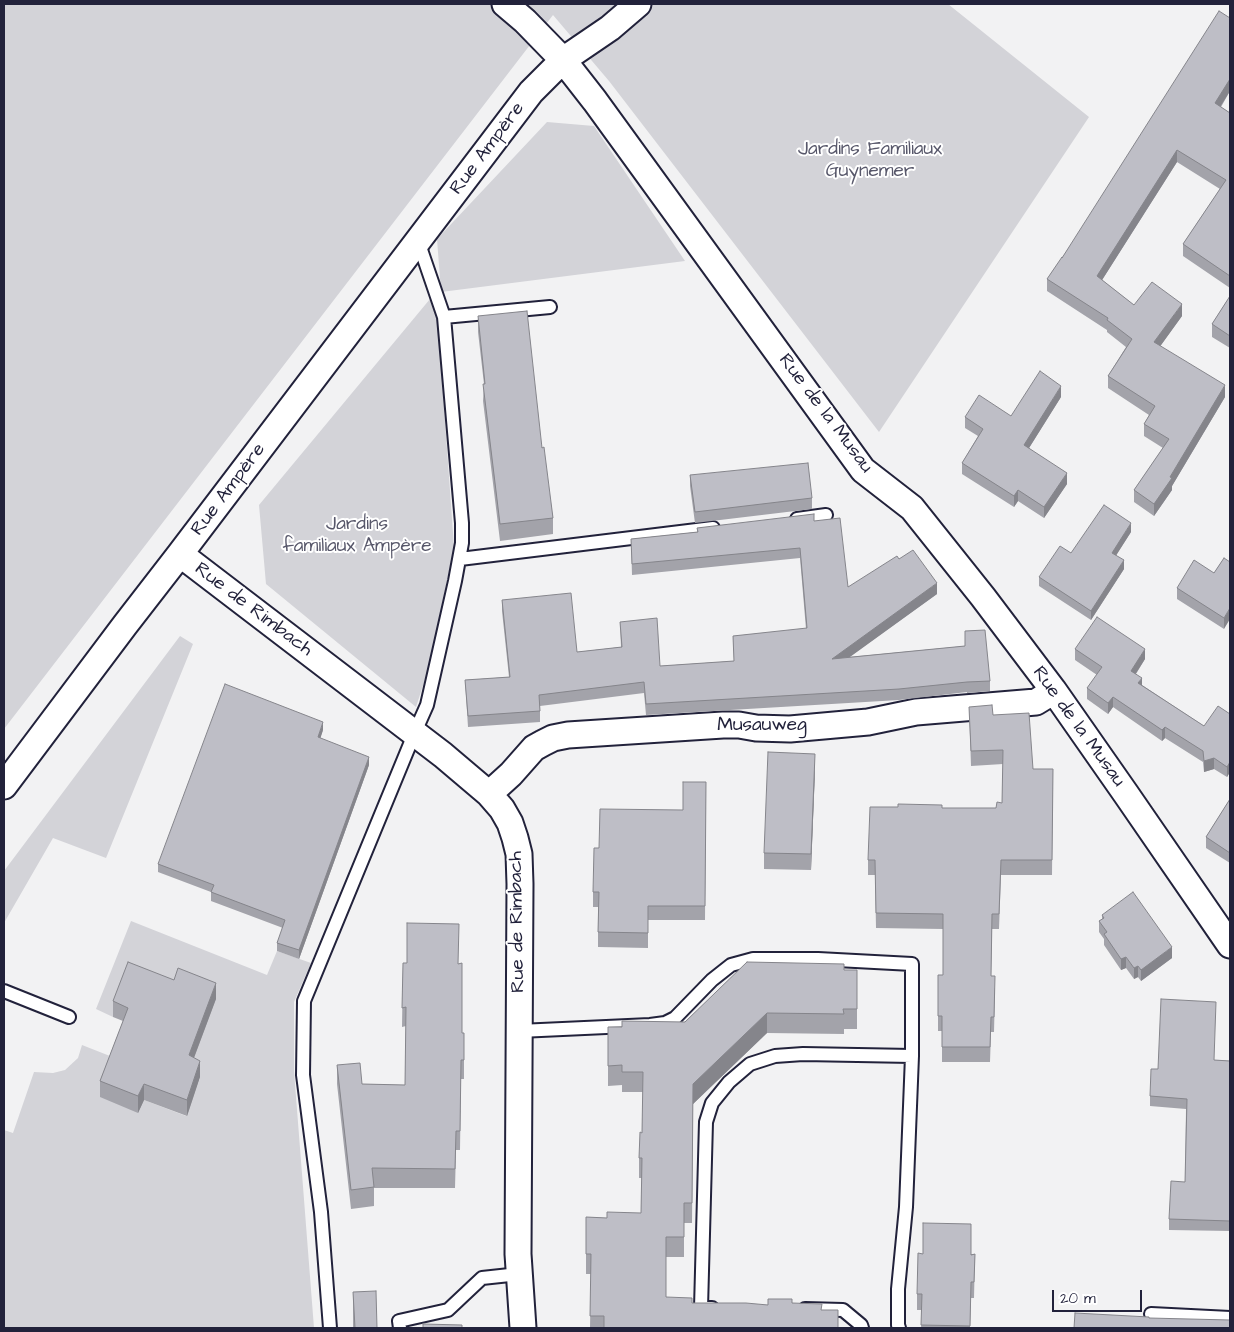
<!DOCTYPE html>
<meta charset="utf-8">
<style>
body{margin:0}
#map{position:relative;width:1234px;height:1332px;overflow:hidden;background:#f2f2f3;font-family:"Architects Daughter",sans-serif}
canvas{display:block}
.frame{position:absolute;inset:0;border:5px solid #22223b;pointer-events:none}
.scale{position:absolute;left:1052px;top:1290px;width:90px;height:22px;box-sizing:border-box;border:2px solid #22223b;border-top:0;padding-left:6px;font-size:15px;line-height:18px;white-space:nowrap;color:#22223b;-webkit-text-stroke:4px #fff;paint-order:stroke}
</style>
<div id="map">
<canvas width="1234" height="1332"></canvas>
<div class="frame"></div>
<div class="scale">20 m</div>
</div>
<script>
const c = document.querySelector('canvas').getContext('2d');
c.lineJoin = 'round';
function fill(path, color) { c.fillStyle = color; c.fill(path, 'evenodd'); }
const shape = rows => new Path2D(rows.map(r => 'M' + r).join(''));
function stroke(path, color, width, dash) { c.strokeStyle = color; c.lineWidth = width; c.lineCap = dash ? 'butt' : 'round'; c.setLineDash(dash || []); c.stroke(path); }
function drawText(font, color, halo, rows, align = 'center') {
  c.font = font + ' "Architects Daughter",sans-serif'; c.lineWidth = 4; c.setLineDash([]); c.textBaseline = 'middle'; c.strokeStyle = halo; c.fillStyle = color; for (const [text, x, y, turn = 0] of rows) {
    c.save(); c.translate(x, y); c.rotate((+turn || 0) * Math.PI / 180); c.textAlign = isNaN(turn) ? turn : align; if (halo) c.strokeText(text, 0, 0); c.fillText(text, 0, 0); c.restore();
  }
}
fill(shape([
 [4,4,948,4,1089,117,879,432,609,81,553,15,4,729],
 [547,122,594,126,685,261,441,292,437,239],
 [430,299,438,322,454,547,429,667,416,707,266,584,259,505],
 [180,636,193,644,106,858,53,838,4,923,4,871],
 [131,921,267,975,277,951,311,963,294,1002,294,1071,314,1328,4,1328,4,1130,13,1133,34,1072,53,1073,65,1070,78,1058,82,1045,115,1058,144,1100,186,1116,200,1078,189,1071,216,999,113,1017,96,1009]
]), '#d3d3d8');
const lane = shape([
 [444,317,550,307],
 [797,519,826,515],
 [460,559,713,528],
 [4,991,69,1017],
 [519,1031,650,1025,665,1023,675,1018,712,980,731,965,753,959,818,959,912,964,912,1056,906,1207,898,1289,898,1325,899,1328],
 [712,1308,701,1308,706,1122,712,1103,729,1082,750,1064,775,1056,803,1054,912,1056],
 [805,1309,843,1310,861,1325,862,1328],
 [1151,1314,1230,1318],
 [330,1328,321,1212,303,1075,304,1001,415,732,427,705,455,581,462,543,462,523,444,317,418,241],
 [400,1328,399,1321,448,1310,482,1278,519,1274]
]);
const street = shape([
 [505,4,525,21,563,60,595,101,863,470,912,508,983,597,1054,691,1126,794,1230,945],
 [180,554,443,755,489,794,502,809,510,823,515,838,519,854,520,884,518,1254,523,1328],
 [4,786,125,625,180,554,531,92,563,60,610,28,638,4],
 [489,794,511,774,534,748,543,743,553,738,568,735,723,725,739,725,756,728,790,729,868,722,916,712,1036,702,1054,691]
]);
stroke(lane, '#22223b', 16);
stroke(street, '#22223b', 29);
stroke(lane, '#fff', 12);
stroke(street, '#fff', 25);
fill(shape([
 [1230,18,1230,91,1221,107,1230,113,1230,288,1183,256,1183,244,1220,189,1177,162,1102,280,1134,305,1182,316,1160,346,1225,397,1172,486,1172,490,1154,516,1134,502,1134,490,1163,448,1144,436,1144,424,1149,415,1108,388,1108,376,1126,347,1107,332,1107,330,1047,291,1047,279],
 [1230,296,1230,348,1212,337,1212,324],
 [478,316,542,448,553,518,553,534,500,541,483,401,484,384,478,332],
 [1061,397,1029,448,1067,484,1044,518,1018,501,1014,507,962,474,962,463,978,436,965,428,965,417,1011,416],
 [690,475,812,498,812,509,695,523,690,486],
 [814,521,848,587,899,559,937,594,849,657,965,646,965,631,990,681,990,691,967,693,967,692,899,700,646,715,644,693,540,706,540,722,468,727,465,680,509,677,502,611,502,600,577,652,621,647,620,622,660,666,734,661,733,636,806,629,800,558,632,575,631,539,697,532,697,528],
 [1131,532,1116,555,1124,569,1091,620,1039,586,1039,577,1071,553],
 [1224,558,1224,629,1177,599,1177,588,1214,573],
 [1075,649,1145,659,1136,674,1142,685,1204,726,1230,714,1230,772,1227,777,1214,769,1204,772,1203,762,1165,738,1162,741,1113,707,1108,714,1087,699,1087,688,1097,675,1075,660],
 [969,707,993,715,1033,769,1053,769,1052,875,1001,875,999,929,992,929,991,976,995,991,994,1032,991,1032,990,1062,942,1062,942,1031,938,1031,938,996,943,975,943,929,876,928,875,875,868,875,868,860,942,808,996,808,1002,803,1003,764,971,766],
 [323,730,320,738,369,765,299,959,277,951,277,943,283,928,211,901,211,892,158,872,158,864],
 [815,770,811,870,764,869,764,853],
 [706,782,705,920,648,920,648,948,598,947,598,907,593,907,593,892,599,848,683,810],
 [1230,799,1230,863,1206,848,1206,837],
 [1102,915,1172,958,1141,981,1138,977,1134,979,1126,968,1121,970,1104,945,1104,939,1099,932,1099,921,1102,919],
 [403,963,458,964,462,1033,464,1033,464,1079,461,1079,460,1150,456,1150,455,1188,374,1188,374,1206,351,1209,337,1084,337,1065,362,1084,405,1085,406,1026,402,1027],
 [844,970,857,970,857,1029,844,1029,844,1034,767,1033,693,1104,692,1223,684,1223,684,1257,666,1257,666,1297,692,1303,768,1305,792,1303,822,1310,838,1328,590,1328,591,1274,586,1274,586,1217,607,1218,641,1213,642,1178,639,1178,639,1158,642,1133,643,1092,622,1092,622,1085,608,1086,608,1027,685,1022],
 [216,999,194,1058,200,1077,187,1116,144,1100,138,1113,100,1097,100,1081,123,1021,113,1017,113,1001],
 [1214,1060,1230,1061,1230,1231,1169,1230,1169,1219,1185,1182,1186,1109,1150,1106,1150,1096,1158,1069],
 [971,1254,975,1254,974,1298,971,1298,970,1328,921,1328,922,1310,917,1310,917,1294],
 [353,1292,377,1328,353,1328]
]), '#a3a3aa');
fill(shape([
 [1230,79,1230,91,1215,115,1215,103],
 [1177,150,1177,162,1097,288,1097,276],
 [1182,304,1182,316,1154,355,1154,342],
 [1225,385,1225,397,1172,486,1172,490,1154,516,1154,504],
 [1061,386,1061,397,1024,456,1024,445],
 [1067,473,1067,484,1044,518,1044,507],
 [1018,490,1018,501,1014,507,1014,496],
 [1131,523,1131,532,1112,562,1112,553],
 [1124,560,1124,569,1091,620,1091,611],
 [937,583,937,594,832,670,832,659],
 [1230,608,1230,619,1224,629,1224,618],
 [1145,649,1145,659,1131,681,1131,671],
 [1142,678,1142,689,1138,683],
 [1113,697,1113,707,1108,714,1108,703],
 [323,722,323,730,318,746,318,737],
 [1165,727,1165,738,1162,741,1162,730],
 [815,754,815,770,811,870,811,854],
 [369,757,369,765,299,959,299,950],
 [1214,758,1214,769,1204,772,1204,761],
 [1230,762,1230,772,1227,777,1227,767],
 [1172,947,1172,958,1141,981,1141,970],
 [1126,957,1126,968,1121,970,1121,959],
 [1138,966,1138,977,1134,979,1134,968],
 [216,983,216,999,189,1071,189,1055],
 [767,1013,767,1033,693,1104,692,1223,693,1084],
 [200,1061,200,1077,187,1116,187,1100],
 [144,1084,144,1100,138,1113,138,1096]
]), '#85858b');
const building = shape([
 [1219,11,1230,18,1230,79,1215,103,1230,113,1230,276,1183,244,1226,180,1177,150,1097,276,1134,305,1152,282,1182,304,1154,342,1225,385,1170,477,1172,478,1154,504,1134,490,1169,439,1144,424,1155,406,1108,376,1132,339,1107,320,1108,318,1047,279,1062,257,1062,258,1219,11],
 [1230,296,1230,336,1212,324,1230,296],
 [527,311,542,448,544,447,553,518,500,524,483,384,485,384,478,316,527,311],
 [1040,371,1061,386,1024,445,1067,473,1044,507,1018,490,1014,496,962,463,983,429,965,417,979,395,1011,416,1040,371],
 [808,463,812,498,695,512,690,475,808,463],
 [1104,505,1131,523,1112,553,1124,560,1091,611,1039,577,1060,546,1071,553,1104,505],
 [814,514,814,521,840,518,848,587,897,556,899,559,913,550,937,583,832,659,965,646,965,631,985,630,990,681,967,682,899,689,646,704,644,682,539,695,540,711,468,716,465,680,510,677,502,600,571,593,577,652,622,647,620,622,657,618,660,666,734,661,733,636,807,628,800,548,632,564,631,539,698,532,697,528,814,514],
 [1224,558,1230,562,1230,608,1224,618,1177,588,1194,560,1214,573,1224,558],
 [1097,617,1145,649,1131,671,1142,678,1138,683,1204,726,1218,706,1230,714,1230,762,1227,767,1214,758,1204,761,1203,751,1165,727,1162,730,1113,697,1108,703,1087,688,1102,667,1075,649,1097,617],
 [225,684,323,722,318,737,369,757,299,950,277,943,285,920,211,892,214,885,158,864,225,684],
 [992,705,993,715,1029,713,1033,769,1053,769,1052,860,1001,860,999,914,992,914,991,976,995,976,994,1017,991,1017,990,1047,942,1047,942,1016,938,1016,938,975,943,975,943,914,876,913,875,860,868,860,870,807,898,807,898,804,942,805,942,808,996,808,997,802,1002,803,1003,750,971,751,969,707,992,705],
 [768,752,815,754,811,854,764,853,768,752],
 [683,782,706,782,705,906,648,906,648,933,598,932,599,892,593,892,594,848,599,848,600,809,683,810,683,782],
 [1230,799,1230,853,1206,837,1230,799],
 [1133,892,1172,947,1141,970,1138,966,1134,968,1126,957,1121,959,1104,934,1107,932,1099,921,1104,918,1102,915,1133,892],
 [407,923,459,924,458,964,462,963,462,1033,464,1033,464,1060,461,1060,460,1131,456,1131,455,1169,372,1168,374,1187,351,1190,337,1065,360,1063,362,1084,405,1085,406,1007,402,1008,403,963,407,963,407,923],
 [128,962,174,980,178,968,216,983,189,1055,200,1061,187,1100,144,1084,138,1096,100,1081,128,1008,113,1001,128,962],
 [747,962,844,964,844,970,857,970,857,1009,843,1009,844,1014,767,1013,693,1084,692,1203,684,1203,684,1237,666,1237,666,1297,692,1298,692,1303,746,1303,768,1305,768,1299,792,1299,792,1303,822,1304,821,1310,838,1310,838,1328,604,1328,604,1316,590,1316,591,1254,586,1254,586,1217,607,1218,607,1212,641,1213,642,1158,639,1158,640,1132,642,1133,643,1072,622,1072,622,1065,608,1066,608,1027,622,1027,622,1021,685,1022,747,962],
 [1161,999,1216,1002,1214,1060,1230,1061,1230,1221,1169,1219,1171,1181,1185,1182,1187,1099,1150,1096,1151,1069,1158,1069,1161,999],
 [923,1223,971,1224,971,1255,975,1254,974,1282,971,1282,970,1326,921,1325,922,1294,917,1294,918,1253,923,1254,923,1223],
 [376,1291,377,1328,355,1328,353,1292,376,1291],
 [1075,1313,1149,1317,1149,1318,1230,1320,1230,1328,1074,1328,1075,1313],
 [423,1324,462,1325,462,1328,423,1328,423,1324]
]);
fill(building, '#bebec6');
stroke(building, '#85858b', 1);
drawText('19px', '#22223b', '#fff', [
 ["Rue Ampère",488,149,-53],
 ["Rue de la Musau",825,414,53],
 ["Rue Ampère",229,490,-53],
 ["Rue de Rimbach",253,610,37],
 ["Musauweg",762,726],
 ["Rue de la Musau",1078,727,54],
 ["Rue de Rimbach",518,922,-91]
]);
drawText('19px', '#57576a', '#fff', [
 ["Jardins Familiaux",870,150],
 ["Guynemer",870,172],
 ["Jardins",357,525],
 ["familiaux Ampère",357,547]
]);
</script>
